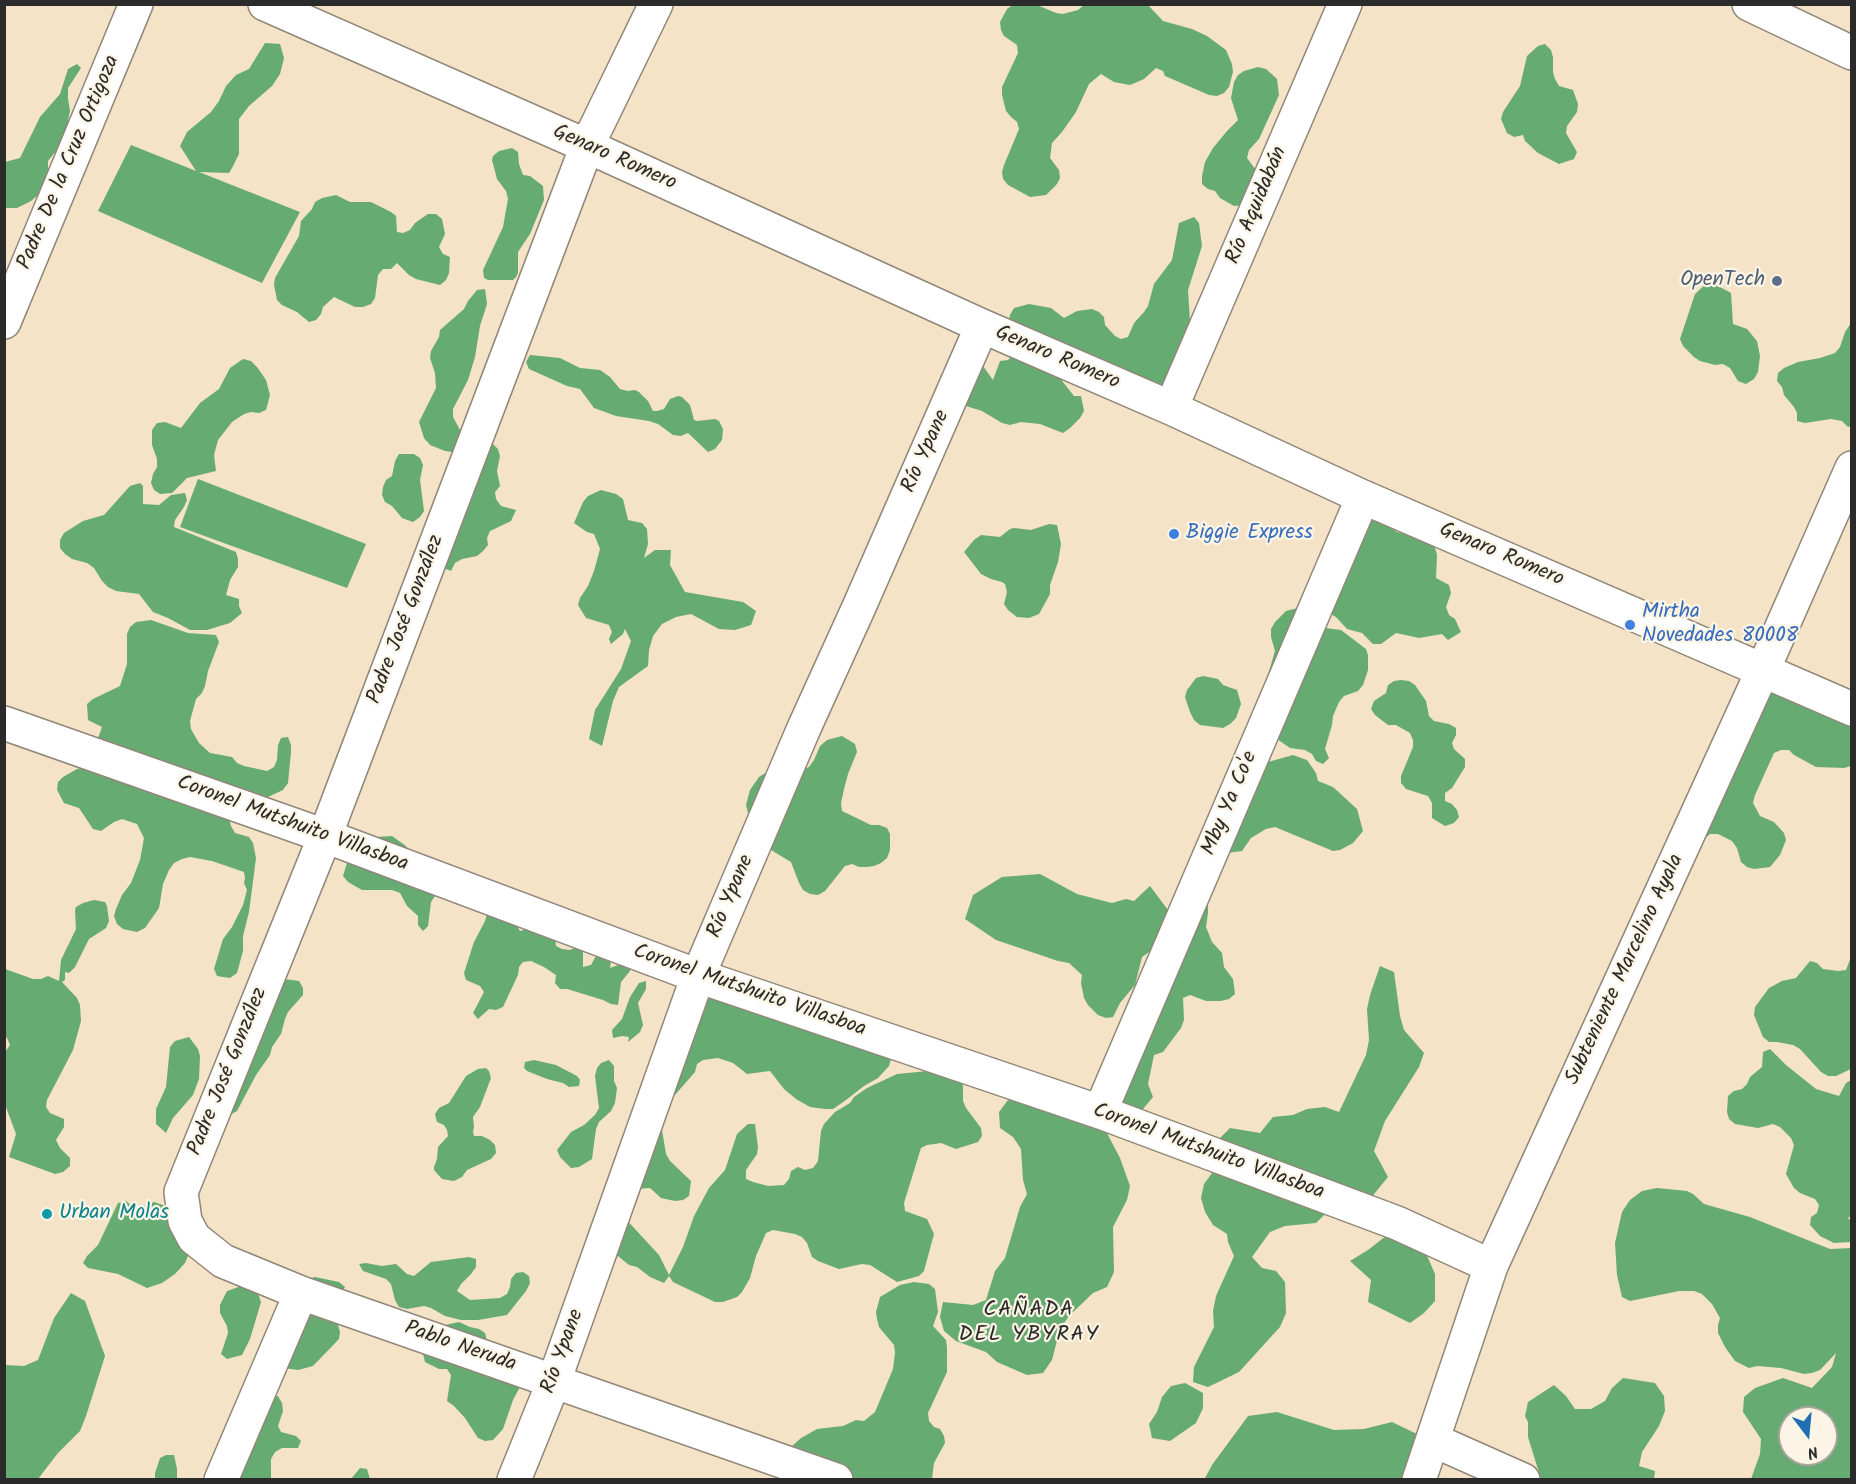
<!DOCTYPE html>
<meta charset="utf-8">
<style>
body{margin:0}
#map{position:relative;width:1856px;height:1484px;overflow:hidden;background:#f4e3c7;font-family:Kalam,sans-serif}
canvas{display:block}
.frame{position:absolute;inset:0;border:6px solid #2b2b2b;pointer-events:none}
.north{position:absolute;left:1778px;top:1406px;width:60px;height:60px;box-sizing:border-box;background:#fcf5e5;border:2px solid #a8a49b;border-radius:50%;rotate:164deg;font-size:16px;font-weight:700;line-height:24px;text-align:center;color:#2b2b2b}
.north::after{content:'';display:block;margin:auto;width:21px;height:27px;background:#1f6fb2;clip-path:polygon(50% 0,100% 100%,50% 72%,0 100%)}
</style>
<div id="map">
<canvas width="1856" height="1484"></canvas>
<div class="frame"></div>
<div class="north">N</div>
</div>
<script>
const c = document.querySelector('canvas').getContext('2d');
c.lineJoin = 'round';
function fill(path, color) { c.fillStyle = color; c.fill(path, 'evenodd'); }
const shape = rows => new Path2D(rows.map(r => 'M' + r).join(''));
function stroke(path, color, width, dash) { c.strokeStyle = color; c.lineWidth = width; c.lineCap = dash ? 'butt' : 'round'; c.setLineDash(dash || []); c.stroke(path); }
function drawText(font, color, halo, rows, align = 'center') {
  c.font = font + ' Kalam,sans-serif'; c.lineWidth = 4.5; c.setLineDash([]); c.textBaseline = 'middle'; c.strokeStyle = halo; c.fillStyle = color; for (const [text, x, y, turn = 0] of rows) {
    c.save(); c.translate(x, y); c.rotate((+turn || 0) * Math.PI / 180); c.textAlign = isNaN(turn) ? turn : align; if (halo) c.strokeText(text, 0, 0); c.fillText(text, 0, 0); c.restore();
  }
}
fill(shape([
 [1014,4,1037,5,1056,13,1063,14,1078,10,1084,5,1148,5,1163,21,1192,29,1207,36,1226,50,1232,64,1233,72,1229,87,1224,93,1217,96,1209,95,1165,76,1163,71,1156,68,1144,79,1130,85,1114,82,1101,74,1089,84,1076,112,1062,132,1052,143,1050,158,1059,170,1060,178,1057,184,1046,195,1030,197,1008,185,1003,179,1002,172,1004,165,1019,129,1017,122,1011,117,1006,111,1002,95,1002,87,1018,53,1017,45,1004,36,1001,30,1000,22,1007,9],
 [265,43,280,44,284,58,280,74,272,86,249,106,239,119,239,154,232,168,229,173,199,172,300,212,262,283,98,211,131,145,196,171,180,146,187,132,211,112,219,101,226,86,236,75,249,69],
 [1545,44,1551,50,1553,57,1553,72,1555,79,1559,86,1573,90,1578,104,1577,112,1567,126,1566,133,1577,152,1574,159,1559,164,1538,153,1525,141,1523,135,1514,137,1507,133,1501,119,1503,112,1520,86,1527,56,1538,46],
 [77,64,81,68,68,88,68,99,70,111,64,141,48,161,48,175,44,190,31,201,17,208,5,208,5,162,20,158,40,117,60,94,68,69],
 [1258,67,1266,69,1277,79,1279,95,1259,139,1249,150,1247,158,1261,177,1243,205,1234,206,1220,198,1215,191,1208,189,1202,184,1202,176,1205,162,1213,148,1227,131,1238,120,1231,98,1234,82,1238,75,1244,71],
 [512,148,518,152,519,164,523,175,530,176,543,186,544,200,530,234,518,252,518,273,516,277,513,280,488,280,484,278,483,270,503,227,508,199,506,191,497,179,492,160,493,156,499,151],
 [336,195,350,202,371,202,391,212,396,216,397,232,403,233,410,230,415,223,428,214,436,214,442,219,445,234,439,247,443,254,450,257,449,273,446,280,440,285,416,279,409,275,397,263,391,269,383,269,378,275,375,298,371,304,363,307,355,307,334,297,323,307,321,314,316,320,309,322,297,312,282,305,277,300,274,285,275,278,299,236,301,221,312,209,315,202,322,198],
 [1194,217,1199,223,1202,246,1188,290,1192,352,1174,384,1158,385,1009,322,1010,315,1014,308,1029,304,1051,308,1064,318,1077,311,1092,309,1099,312,1104,317,1105,325,1115,336,1121,339,1128,337,1134,323,1144,312,1148,306,1154,284,1172,260,1179,223],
 [1709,281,1731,293,1733,324,1747,329,1757,341,1760,356,1758,372,1754,379,1746,384,1738,381,1730,368,1723,364,1715,365,1700,361,1694,357,1683,346,1680,339,1695,294],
 [485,289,487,304,480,326,475,357,468,380,453,409,453,417,460,430,461,438,458,445,453,452,445,451,430,445,424,438,419,422,436,388,435,373,430,358,431,351,439,337,440,330,464,309,468,301,477,290],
 [1851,323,1851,426,1848,427,1842,421,1831,419,1805,423,1797,421,1797,413,1794,407,1784,395,1782,387,1777,381,1778,373,1784,368,1798,362,1820,358,1835,353,1840,347,1845,332],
 [1013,354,1030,365,1059,377,1074,396,1081,396,1084,411,1080,418,1070,428,1063,433,1040,424,1021,422,1010,425,1002,423,982,411,966,406,962,400,973,365,983,366,993,380,1000,361,1008,360],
 [530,355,560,358,580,368,600,370,610,377,620,389,628,391,635,390,639,392,648,401,653,411,657,411,664,409,670,399,678,396,682,397,690,405,694,420,697,421,715,419,719,421,723,429,722,440,715,449,708,452,688,433,681,436,673,435,658,424,649,421,616,416,594,408,580,389,567,386,529,369,526,362],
 [243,359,251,361,257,367,266,380,270,395,266,410,259,413,251,412,244,414,232,422,218,440,214,455,216,471,187,478,172,493,160,494,154,490,151,483,153,474,157,467,157,459,152,445,152,430,157,423,165,422,181,428,200,403,219,389,230,368],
 [484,443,492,443,498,449,500,456,497,471,500,486,495,492,496,499,501,506,516,510,511,521,490,531,487,538,488,545,483,551,477,556,462,559,455,563,451,571,444,568],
 [399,454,414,454,420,458,423,465,420,480,424,511,420,517,413,522,402,518,392,506,385,502,382,495,383,487,386,480,392,476,395,461],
 [198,479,366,544,347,588,180,527],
 [140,483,143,486,143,504,159,505,171,495,185,493,187,500,184,507,175,520,174,527,236,552,238,559,238,567,230,580,226,595,239,599,239,606,242,613,230,623,207,630,190,630,168,618,153,612,139,594,116,591,108,587,102,581,94,568,87,563,72,559,65,554,60,548,60,540,64,533,83,521,104,515,130,486],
 [601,490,616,494,623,499,628,520,642,523,647,529,648,544,644,558,655,550,671,550,670,565,685,592,743,602,756,611,751,625,735,630,719,629,691,614,676,617,662,624,653,636,649,650,648,666,619,687,613,701,602,746,589,739,595,710,621,669,631,641,625,629,623,634,611,644,609,639,612,632,609,625,586,618,578,605,580,598,588,586,594,571,600,549,594,534,587,532,574,523,583,502,588,496],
 [1352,509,1388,521,1391,528,1397,532,1433,541,1437,555,1436,578,1449,585,1451,593,1446,607,1449,615,1455,619,1461,632,1448,640,1442,634,1419,638,1396,633,1381,644,1373,644,1362,633,1347,629,1336,617,1323,610],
 [1049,524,1057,525,1061,544,1058,562,1050,585,1050,594,1039,614,1029,618,1017,617,1008,610,1004,604,1007,592,1005,584,1002,582,991,579,981,574,964,552,974,540,981,535,1000,537,1010,529,1014,528,1031,530],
 [1302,607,1318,627,1341,630,1366,649,1368,655,1368,670,1363,685,1358,691,1344,696,1339,702,1333,716,1332,725,1325,749,1329,758,1323,764,1316,761,1312,754,1305,750,1290,748,1277,739,1264,688,1275,651,1271,637,1271,629,1275,622,1286,611],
 [151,620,188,633,216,635,219,642,208,671,205,686,202,693,196,699,190,721,191,729,199,743,210,753,232,757,237,763,244,766,267,771,274,767,277,760,278,745,281,738,288,737,291,745,291,752,288,783,283,790,268,797,260,796,97,741,102,727,88,720,87,704,93,699,120,686,127,664,127,634,130,627,136,622],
 [1203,676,1218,679,1223,685,1237,690,1241,704,1236,718,1230,724,1223,728,1200,725,1194,720,1190,712,1185,697,1187,690,1196,678],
 [1401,680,1409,681,1415,685,1426,701,1429,716,1434,721,1449,724,1456,728,1456,735,1452,743,1454,749,1465,759,1465,767,1452,788,1445,793,1445,801,1452,804,1457,810,1459,817,1454,823,1445,826,1432,818,1432,803,1428,796,1406,789,1401,783,1401,776,1413,747,1413,740,1410,733,1396,725,1388,725,1375,715,1371,709,1374,701,1386,693,1388,685,1394,681],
 [1771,687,1851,697,1851,766,1844,768,1816,767,1794,755,1789,750,1781,750,1774,753,1755,795,1753,803,1760,816,1774,822,1784,833,1786,840,1780,855,1770,867,1754,869,1747,867,1741,862,1737,848,1732,841,1718,834,1710,834,1704,839,1697,853,1744,741,1755,731,1756,723],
 [842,736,855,744,857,752,848,774,844,789,841,803,842,811,871,825,879,825,887,828,890,834,890,850,887,858,881,863,874,866,867,867,859,867,852,864,845,866,825,891,818,895,810,894,803,890,799,883,791,862,766,847,750,821,746,805,750,790,759,777,773,768,802,770,809,767,814,760,820,746,827,740],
 [1293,755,1307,760,1316,773,1318,781,1333,787,1357,809,1363,831,1353,843,1340,850,1333,851,1275,827,1266,829,1251,838,1242,851,1227,853,1254,782,1265,770,1268,762],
 [93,765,227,812,231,826,235,833,249,837,253,843,256,858,249,912,243,936,243,951,237,973,230,978,217,976,214,969,223,939,232,927,243,905,247,890,244,883,245,878,244,872,212,861,190,857,182,859,174,863,169,870,163,884,159,908,145,928,137,932,123,929,117,924,114,916,116,909,122,895,131,883,140,860,144,838,137,824,122,819,114,822,101,831,93,829,79,808,64,803,57,790,58,782,63,777,77,769],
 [392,836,406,846,412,859,449,893,435,896,431,902,428,926,423,931,418,925,418,916,407,906,400,893,392,890,362,890,348,882,343,876,350,853,362,843,376,837],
 [1040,874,1077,894,1112,903,1126,899,1134,901,1150,886,1168,910,1168,925,1161,944,1142,957,1135,985,1120,1003,1113,1017,1106,1018,1098,1015,1088,1005,1084,998,1081,983,1082,975,1069,963,1058,961,996,940,965,919,973,895,1002,877],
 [1205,899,1208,906,1208,913,1206,927,1212,942,1222,953,1224,967,1233,979,1235,994,1229,999,1221,1001,1206,1001,1190,995,1183,998,1184,1020,1181,1028,1163,1052,1154,1055,1148,1084,1153,1097,1143,1109,1136,1112,1121,1108,1114,1079],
 [94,900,105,902,107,906,109,921,106,928,89,939,75,967,69,973,65,972,65,980,62,982,77,998,80,1005,81,1021,73,1050,47,1100,46,1107,50,1113,64,1119,64,1127,56,1140,60,1148,70,1158,70,1166,63,1172,55,1174,9,1157,16,1134,6,1107,5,1106,5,1052,10,1045,7,1038,5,1036,5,969,33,979,41,979,48,976,59,981,61,960,76,929,75,910,76,907,83,903],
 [508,910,520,931,527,929,554,930,556,946,562,949,570,950,577,947,583,951,583,967,591,965,598,952,611,961,610,968,618,965,622,959,629,963,630,971,621,982,618,1005,611,1004,603,1000,567,989,560,989,555,983,556,975,544,967,531,961,523,962,519,967,518,975,503,1007,496,1010,489,1009,478,1019,473,1013,484,992,480,986,466,980,464,973,474,942,485,921,487,914],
 [1851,957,1851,1069,1836,1076,1828,1076,1821,1072,1800,1049,1793,1045,1777,1042,1769,1042,1763,1037,1754,1015,1755,1007,1769,988,1782,981,1796,978,1810,961,1817,963,1823,969,1838,971,1846,970],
 [1380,966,1394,972,1400,1016,1404,1030,1424,1053,1419,1067,1385,1121,1374,1151,1388,1177,1361,1210,1327,1212,1316,1223,1285,1226,1270,1232,1252,1257,1262,1268,1276,1271,1285,1282,1286,1313,1280,1327,1239,1372,1208,1387,1193,1382,1194,1367,1214,1327,1213,1311,1216,1296,1234,1256,1228,1242,1227,1234,1213,1225,1205,1212,1201,1198,1204,1184,1229,1150,1220,1138,1230,1128,1260,1133,1273,1117,1293,1115,1307,1109,1325,1107,1339,1112,1366,1055,1369,1040,1367,1009,1370,995],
 [284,979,299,981,303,988,303,995,288,1012,285,1019,281,1034,272,1047,270,1055,256,1075,237,1111,222,1119],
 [646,981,646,989,638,1003,643,1025,640,1032,628,1042,629,1037,622,1036,613,1038,612,1030,622,1019,630,997,639,983],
 [705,986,888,1045,891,1059,889,1066,878,1078,864,1086,846,1100,833,1109,825,1109,810,1107,796,1099,784,1089,770,1071,747,1074,733,1063,718,1058,703,1060,697,1064,695,1072,674,1096,667,1097],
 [189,1037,198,1049,200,1056,199,1079,193,1095,173,1118,166,1133,156,1124,156,1109,166,1087,170,1047,175,1041],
 [1770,1049,1786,1065,1816,1089,1839,1096,1846,1083,1851,1080,1852,1215,1848,1218,1851,1221,1851,1242,1834,1243,1820,1236,1810,1225,1811,1217,1817,1213,1819,1205,1815,1199,1800,1193,1794,1188,1786,1174,1794,1145,1791,1138,1780,1127,1773,1124,1758,1128,1735,1124,1729,1119,1727,1112,1728,1096,1734,1091,1742,1089,1747,1084,1750,1077,1762,1067,1763,1052],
 [534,1060,556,1065,577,1076,580,1080,579,1086,569,1087,563,1083,547,1079,527,1071,524,1068,525,1062],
 [609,1060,614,1066,614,1081,617,1088,615,1103,611,1111,599,1122,596,1129,592,1159,579,1167,571,1168,560,1157,557,1150,571,1132,584,1125,595,1115,599,1108,595,1076,597,1068,601,1063],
 [486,1068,489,1071,491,1078,480,1107,473,1117,474,1127,473,1131,474,1136,482,1136,490,1140,495,1145,496,1153,491,1159,467,1170,462,1177,454,1181,442,1179,434,1170,434,1167,437,1159,438,1147,448,1136,447,1130,444,1125,437,1122,435,1114,439,1108,449,1103,466,1076,478,1069],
 [938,1070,960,1079,963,1086,963,1101,966,1108,981,1128,982,1136,978,1142,956,1149,941,1143,927,1145,921,1148,904,1203,905,1211,927,1219,934,1234,924,1271,919,1276,897,1282,870,1265,862,1264,839,1269,818,1261,812,1257,807,1243,802,1237,795,1234,773,1230,766,1233,756,1256,750,1278,742,1292,737,1297,723,1302,715,1302,673,1282,669,1276,664,1283,650,1277,637,1267,629,1265,618,1256,609,1270,603,1292,599,1299,623,1216,659,1255,669,1275,683,1247,694,1216,709,1188,725,1170,737,1134,748,1124,755,1124,758,1147,757,1154,746,1170,746,1179,753,1182,768,1186,784,1185,789,1179,791,1171,798,1167,805,1170,813,1168,818,1161,821,1131,824,1124,835,1112,850,1103,854,1097,867,1088,897,1074],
 [1020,1092,1099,1118,1120,1158,1130,1186,1127,1200,1113,1227,1114,1272,1107,1287,1093,1293,1069,1316,1060,1329,1052,1360,1043,1373,1027,1375,997,1362,986,1352,956,1341,944,1331,940,1317,943,1302,973,1305,986,1300,995,1271,1005,1258,1020,1207,1027,1194,1023,1180,1021,1149,1013,1137,1000,1128,999,1112,1008,1100],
 [661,1124,666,1154,670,1161,691,1181,689,1196,683,1200,675,1201,661,1198,650,1188,634,1189],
 [1657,1188,1687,1191,1693,1194,1704,1204,1750,1217,1830,1249,1851,1248,1851,1479,1751,1479,1760,1454,1761,1439,1743,1412,1744,1397,1755,1388,1783,1378,1812,1388,1832,1367,1836,1353,1820,1370,1812,1373,1804,1374,1781,1368,1757,1366,1749,1368,1735,1361,1725,1347,1718,1333,1718,1325,1720,1318,1712,1304,1702,1294,1694,1291,1679,1291,1630,1301,1622,1297,1617,1275,1615,1243,1622,1212,1630,1200,1642,1191],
 [1790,1418,1826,1418,1826,1454,1790,1454],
 [126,1201,132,1206,140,1208,154,1202,163,1205,169,1209,190,1251,185,1263,175,1274,162,1283,147,1288,118,1274,88,1268,83,1263,87,1256,98,1245,118,1203],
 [1386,1236,1425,1251,1435,1274,1435,1301,1424,1313,1410,1323,1368,1302,1371,1280,1350,1261,1368,1250],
 [469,1257,476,1259,476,1267,471,1274,461,1284,457,1291,470,1300,500,1298,507,1294,510,1287,511,1279,516,1273,523,1272,529,1276,530,1283,526,1291,507,1315,478,1320,461,1320,445,1316,431,1308,424,1306,407,1309,399,1307,395,1300,391,1284,386,1279,363,1271,359,1264,366,1263,382,1266,396,1264,407,1274,414,1276,431,1262],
 [315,1277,339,1282,345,1287,341,1294,341,1316,338,1325,340,1332,339,1339,313,1366,298,1370,284,1368,300,1281],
 [914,1282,929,1284,935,1289,938,1312,933,1326,946,1340,947,1347,947,1372,928,1413,929,1421,934,1427,940,1429,944,1436,945,1443,934,1463,932,1479,851,1479,789,1457,791,1447,801,1438,817,1429,843,1426,856,1420,864,1421,875,1412,893,1369,895,1353,894,1345,879,1327,877,1319,876,1312,880,1297,900,1285],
 [250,1283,256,1288,261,1302,250,1339,242,1355,227,1359,221,1354,228,1333,227,1326,220,1313,220,1305,227,1291],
 [71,1293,85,1301,105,1356,86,1416,80,1431,58,1453,38,1479,5,1479,5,1365,24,1366,38,1360,54,1318],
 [459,1322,470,1327,479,1329,485,1333,487,1341,520,1387,513,1400,503,1429,493,1440,485,1441,478,1438,465,1418,454,1406,447,1401,451,1375,447,1369,439,1369,425,1362,423,1354,426,1347,443,1333,445,1325],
 [1623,1378,1655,1383,1664,1396,1665,1411,1659,1426,1642,1452,1639,1466,1655,1471,1654,1479,1541,1479,1528,1437,1528,1422,1525,1416,1528,1402,1554,1385,1566,1396,1575,1409,1591,1409,1605,1401,1612,1388],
 [1185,1383,1203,1393,1203,1408,1196,1423,1170,1441,1152,1438,1149,1424,1157,1412,1162,1397,1171,1386],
 [278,1396,282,1403,283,1411,278,1426,281,1432,296,1436,301,1441,298,1448,282,1448,275,1452,271,1459,271,1479,226,1480,270,1397],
 [1277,1412,1334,1430,1364,1429,1392,1422,1419,1435,1408,1479,1204,1480,1212,1465,1248,1416],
 [166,1455,174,1455,177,1469,177,1479,155,1479,155,1473,160,1458],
 [360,1468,367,1469,370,1479,351,1479]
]), '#65ab72');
const minor = shape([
 [265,4,587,146,982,326,1171,408,1363,497,1852,709],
 [656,4,587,146,325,836,181,1192,185,1221,194,1238,223,1261,301,1293,836,1480],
 [1749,4,1852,53],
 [4,322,136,4],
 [1171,408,1345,4],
 [4,723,325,836,698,976,1100,1112,1397,1223,1491,1266],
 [1100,1112,1363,497],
 [1433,1440,1523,1480],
 [221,1480,301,1293],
 [514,1480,554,1381,698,976,804,728,859,607,982,326],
 [1419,1480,1491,1266,1763,670,1852,468]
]);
stroke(minor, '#908779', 36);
stroke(minor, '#fff', 33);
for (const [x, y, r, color] of [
 [1777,281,6,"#5c6f8a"],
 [1174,534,6,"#3f7fe0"],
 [1630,625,6,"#3f7fe0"],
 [47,1214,6,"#0f9aa8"]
]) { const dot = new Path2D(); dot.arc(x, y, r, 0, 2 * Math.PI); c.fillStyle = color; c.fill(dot); stroke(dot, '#fcf5e5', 2); }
drawText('21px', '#2b2b2b', '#fcf5e5', [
 ["Genaro Romero",614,159,24],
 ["Padre De la Cruz Ortigoza",70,163,-67],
 ["Río Aquidabán",1258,206,-67],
 ["Genaro Romero",1057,359,23],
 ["Río Ypane",927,452,-66],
 ["Genaro Romero",1501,556,23],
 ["Padre José González",407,620,-69],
 ["Mby Ya Co'e",1231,804,-67],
 ["Coronel Mutshuito Villasboa",292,825,20],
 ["Río Ypane",732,897,-67],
 ["Subteniente Marcelino Ayala",1626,970,-65],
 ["Coronel Mutshuito Villasboa",749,992,19],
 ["Padre José González",229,1072,-68],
 ["Coronel Mutshuito Villasboa",1208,1153,20],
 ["Pablo Neruda",460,1348,19],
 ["Río Ypane",564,1352,-70]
]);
drawText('21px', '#4e5e75', '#fcf5e5', [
 ["OpenTech",1765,281]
], 'right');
drawText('21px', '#366cbe', '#fcf5e5', [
 ["Biggie Express",1186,534],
 ["Mirtha",1642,613],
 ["Novedades 80008",1642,637]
], 'left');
drawText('21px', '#0d838f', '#fcf5e5', [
 ["Urban Molas",59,1214]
], 'left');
c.letterSpacing = '1.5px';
drawText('22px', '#2b2b2b', '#fcf5e5', [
 ["CAÑADA",1029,1311],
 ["DEL YBYRAY",1029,1336]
]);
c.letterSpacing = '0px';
</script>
